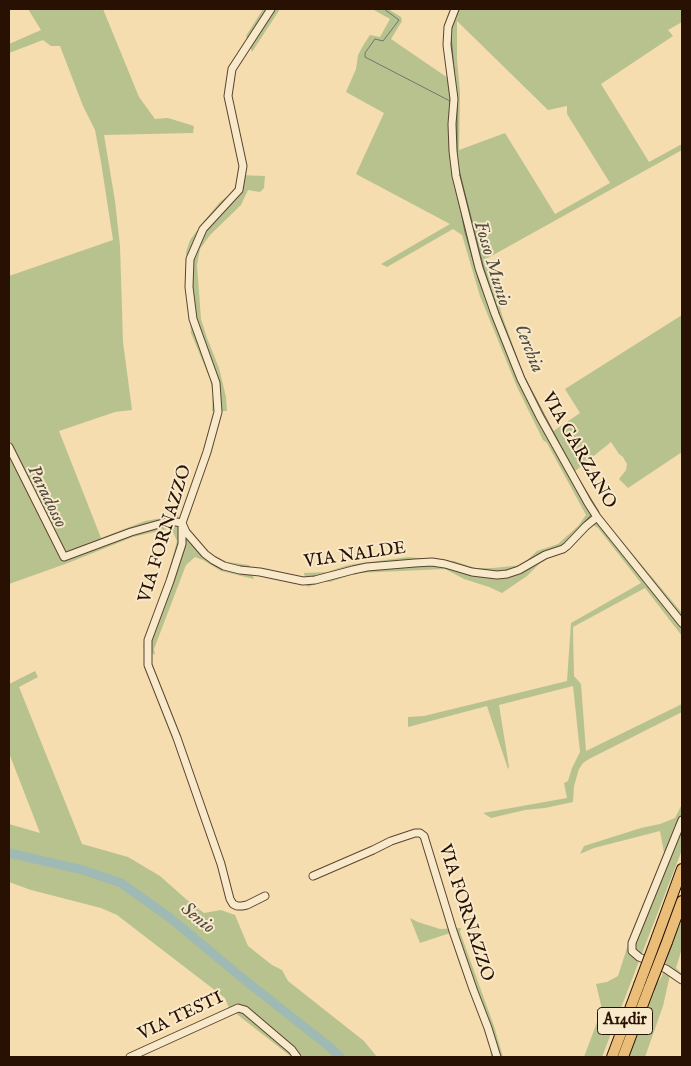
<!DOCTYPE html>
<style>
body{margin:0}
#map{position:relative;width:691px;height:1066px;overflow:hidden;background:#f5ddaf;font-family:"IM FELL English",serif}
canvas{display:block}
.frame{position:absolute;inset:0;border:10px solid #281103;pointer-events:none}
</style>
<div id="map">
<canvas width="691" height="1066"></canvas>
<div class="frame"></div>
</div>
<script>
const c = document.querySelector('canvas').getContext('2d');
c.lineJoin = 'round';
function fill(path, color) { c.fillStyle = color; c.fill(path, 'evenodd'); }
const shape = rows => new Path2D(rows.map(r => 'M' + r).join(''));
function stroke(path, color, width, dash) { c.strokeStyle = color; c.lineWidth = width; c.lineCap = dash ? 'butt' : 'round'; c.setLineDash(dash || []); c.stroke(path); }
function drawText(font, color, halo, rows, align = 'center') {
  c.font = font + ' "IM FELL English",serif'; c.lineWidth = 4; c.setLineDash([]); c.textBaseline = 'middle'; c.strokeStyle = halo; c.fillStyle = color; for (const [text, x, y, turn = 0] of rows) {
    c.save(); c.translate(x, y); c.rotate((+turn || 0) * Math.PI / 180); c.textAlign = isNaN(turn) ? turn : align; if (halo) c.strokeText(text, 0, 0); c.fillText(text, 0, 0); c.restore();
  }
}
fill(shape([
 [28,9,103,9,139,97,155,119,168,118,194,126,193,133,104,135,115,201,120,246,123,342,132,410,115,412,59,431,101,538,145,521,178,515,187,539,221,561,249,565,254,579,221,571,203,560,195,557,186,565,154,649,155,655,143,647,167,579,177,541,171,528,133,537,68,563,9,584,9,276,113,240,101,162,95,130,83,106,60,46,51,46,43,40,9,53,9,44,41,30],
 [263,9,280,9,252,52,246,36],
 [375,9,388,9,401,17,402,21,391,39,448,78,444,36,446,20,450,9,682,9,682,22,668,30,673,36,601,84,649,162,682,144,682,150,486,259,503,318,530,392,552,432,580,413,565,389,682,315,682,452,628,488,619,479,626,470,627,464,623,457,619,454,611,442,574,472,591,504,682,613,682,636,645,588,573,627,574,676,581,684,586,751,682,704,682,712,589,759,583,763,579,769,574,786,573,802,545,808,525,810,491,818,483,813,567,798,564,783,568,781,572,768,580,752,573,686,499,705,509,767,508,769,487,706,408,727,408,717,424,716,567,681,571,623,641,583,598,528,593,525,571,546,555,556,543,560,527,576,502,593,489,587,464,579,445,569,357,573,330,582,323,582,307,587,304,573,327,572,348,565,408,557,454,561,475,568,493,568,522,565,537,551,558,544,578,526,586,515,547,443,543,440,517,387,480,296,462,235,453,229,387,267,381,264,450,224,356,174,384,113,346,92,356,69,358,55,364,44,370,35,380,37,390,19,374,10],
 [457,21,548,110,567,106,567,114,610,183,555,214,505,133,459,150,460,93,457,59],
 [239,175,265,176,264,188,260,192,248,190,241,205,210,235,200,249,197,265,201,319,207,338,219,368,226,397,227,411,212,411,213,393,210,379,191,333,186,252,190,240,205,220,220,202,234,191],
 [35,671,38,677,19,687,82,844,128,857,160,876,187,900,204,913,221,910,235,915,248,946,272,965,282,970,288,981,364,1041,377,1057,297,1057,289,1055,229,1008,225,998,117,915,101,908,31,890,9,882,9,824,40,833,9,753,9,684],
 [682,804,682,850,602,1057,584,1057,602,1009,596,984,607,982,618,976,633,929,664,853,660,831,594,848,580,854,584,846,641,828,660,824,675,818],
 [410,918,418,922,440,929,461,928,460,932,494,1026,503,1057,491,1057,487,1019,471,995,458,960,450,933,420,943],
 [682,919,682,948,676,968,682,974,682,984,670,975,663,1006,645,1057,629,1057,657,984,662,976,670,948]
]), '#b7c28f');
stroke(shape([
 [384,9,399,20,383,41,375,39,365,53,365,57,450,101,450,104],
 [451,35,455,82],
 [457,152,457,103],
 [458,166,484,269,500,316,524,376,574,471,599,512],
 [459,202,465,232,479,281,486,299],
 [579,494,591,515,581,526],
 [652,591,682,629]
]), '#6f766d', 1);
stroke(shape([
 [9,853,83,870,121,883,169,917,241,977,331,1048,340,1057]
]), '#9fbab4', 9);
const minor = shape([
 [455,9,448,27,447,45,454,99,452,124,453,151,456,176,479,268,495,314,521,379,540,417,588,503,597,517,682,623],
 [9,447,64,557,131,532,170,521,182,523,186,532,205,554,213,560,224,566,240,570,260,572,303,581,315,580,353,570,367,567,415,563,432,562,445,564,472,572,497,575,507,574,519,570,545,555,563,549,567,546,586,526,597,517],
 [682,820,632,943,632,951,639,957,666,969,682,980],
 [313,876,373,850,391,841,415,833,420,833,424,836,453,931,473,989,488,1028,497,1057],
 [265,896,247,905,242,906,237,906,233,904,230,899,221,864,177,738,148,665,148,640,170,581,182,544,182,523,207,452,218,412,216,383,193,319,189,287,190,259,203,229,239,190,243,166,228,96,232,69,271,9],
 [130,1057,238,1008,245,1010,292,1050,297,1057]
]);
const highway = shape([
 [657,937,682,869],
 [667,942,682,901],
 [612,1057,639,985],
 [623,1057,649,988]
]);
stroke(minor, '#5b442e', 9);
stroke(highway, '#281103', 12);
stroke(minor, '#f8e9cb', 7);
stroke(highway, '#eabe78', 10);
const highwayBridge = shape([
 [639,985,657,937],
 [649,988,667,942]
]);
stroke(highwayBridge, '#281103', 12, []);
stroke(highwayBridge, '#eabe78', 10);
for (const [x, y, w] of [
 [625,1021,55]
]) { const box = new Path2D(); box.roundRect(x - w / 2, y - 13.5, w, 27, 4); c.fillStyle = '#f8e9cb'; c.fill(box); stroke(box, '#281103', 1); }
drawText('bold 16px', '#281103', null, [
 ["A14dir",625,1021]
]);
drawText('18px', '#281103', '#f8e9cb', [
 ["VIA GARZANO",578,451,60],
 ["VIA FORNAZZO",166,534,-73],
 ["VIA NALDE",355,556,-8],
 ["VIA FORNAZZO",465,913,72],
 ["VIA TESTI",181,1017,-25]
]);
drawText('italic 19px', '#524c41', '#f8e9cb', [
 ["Fosso Munio",491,264,73],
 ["Cerchia",528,349,68],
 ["Paradosso",46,497,64],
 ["Senio",197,919,39]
]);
</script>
